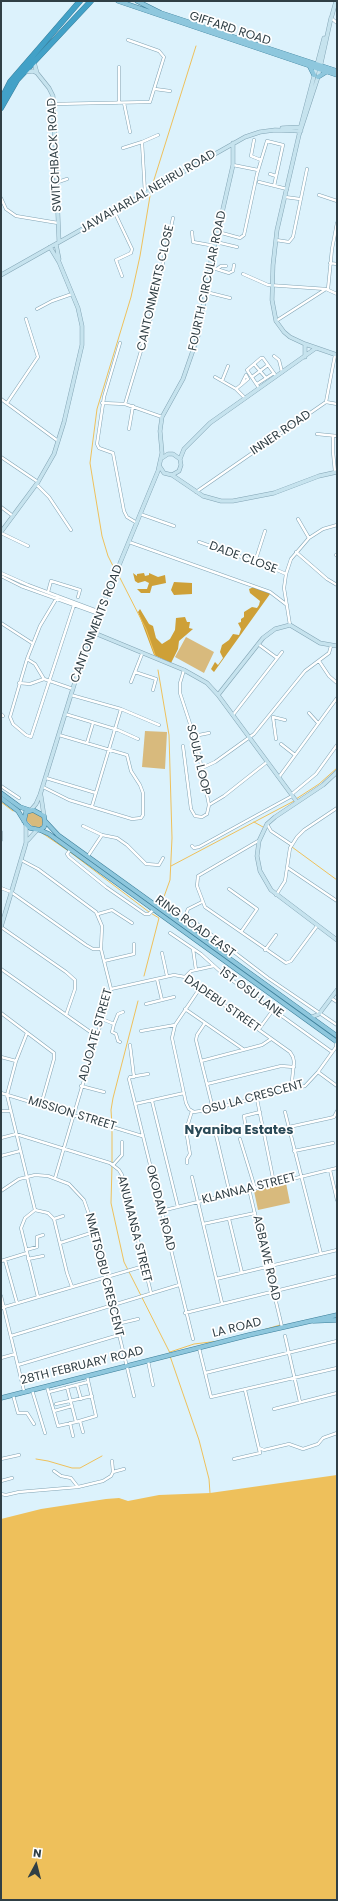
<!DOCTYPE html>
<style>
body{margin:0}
#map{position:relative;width:338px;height:1901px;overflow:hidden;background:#dcf2fc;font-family:Poppins,sans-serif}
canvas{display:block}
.frame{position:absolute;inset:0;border:2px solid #303f45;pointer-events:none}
.north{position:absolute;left:16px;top:1845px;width:40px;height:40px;-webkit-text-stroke:3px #fff;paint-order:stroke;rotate:7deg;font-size:11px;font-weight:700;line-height:16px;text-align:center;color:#303f45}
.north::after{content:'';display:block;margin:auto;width:14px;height:18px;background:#303f45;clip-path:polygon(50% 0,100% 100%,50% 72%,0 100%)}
</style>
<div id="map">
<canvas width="338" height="1901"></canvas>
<div class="frame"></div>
<div class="north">N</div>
</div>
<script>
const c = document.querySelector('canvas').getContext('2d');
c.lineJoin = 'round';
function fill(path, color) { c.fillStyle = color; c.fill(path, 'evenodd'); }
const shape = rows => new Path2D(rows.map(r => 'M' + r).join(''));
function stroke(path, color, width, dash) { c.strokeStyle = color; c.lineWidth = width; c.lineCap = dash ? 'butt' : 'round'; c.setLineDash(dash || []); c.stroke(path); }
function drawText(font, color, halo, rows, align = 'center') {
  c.font = font + ' Poppins,sans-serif'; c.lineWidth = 3.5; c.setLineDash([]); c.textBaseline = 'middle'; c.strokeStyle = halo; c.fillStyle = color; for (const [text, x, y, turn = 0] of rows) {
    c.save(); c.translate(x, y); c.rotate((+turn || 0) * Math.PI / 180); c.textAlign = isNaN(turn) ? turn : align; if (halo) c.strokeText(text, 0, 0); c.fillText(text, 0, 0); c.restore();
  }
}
fill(shape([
 [186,637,214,652,204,673,175,657],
 [145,731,167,732,165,769,142,767],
 [31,811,41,816,44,821,41,827,33,827,27,821,27,813],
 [286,1183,290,1203,258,1210,254,1191]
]), '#d8ba7d');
fill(shape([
 [133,573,137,576,137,574,144,573,145,576,149,575,149,573,158,577,165,575,166,583,152,586,150,593,141,593,137,589,147,589,149,583,145,581,138,583,135,581],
 [174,582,192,583,192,594,174,595,171,590],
 [254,587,269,592,270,594,214,672,211,669,215,662,218,665,223,658,220,652,222,645,229,640,233,634,239,635,241,629,238,623,241,622,241,619,244,617,244,612,252,607,257,608,259,605,260,601,250,593,249,589],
 [140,609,149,624,153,626,156,638,162,644,170,639,175,630,176,618,185,617,187,622,190,622,189,628,193,629,179,641,178,649,171,663,154,655,138,612]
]), '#cea037');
fill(shape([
 [337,1475,337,1900,1,1900,1,1519,41,1509,106,1499,119,1498,128,1501,159,1495,210,1493]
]), '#eec05b');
stroke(shape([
 [153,183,196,46],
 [115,570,108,556,102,536,90,463,97,409,131,297,140,256,150,196],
 [120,578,146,629,155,655],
 [158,670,169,735,172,838,170,880,161,905],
 [296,799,319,784,337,768],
 [1,802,13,811],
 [254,822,263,827],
 [42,833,70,852,149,912,159,918,144,976],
 [273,833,290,845],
 [292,847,337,880],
 [171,866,294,801],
 [112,1125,111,1110,113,1098,138,1001],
 [112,1163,112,1128],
 [112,1166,111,1203,124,1262,170,1353],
 [263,1330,280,1325],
 [170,1352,194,1344,219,1341],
 [170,1356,199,1440,209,1479,210,1493],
 [36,1459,48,1461,72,1468,80,1468,102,1456]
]), '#eec05b', 1);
const street = shape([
 [331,18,337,23],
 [119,67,119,103],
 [155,89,170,91],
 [124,103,130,132],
 [54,104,150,102,164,57,159,51,128,40],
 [254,140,251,156,261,160],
 [142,142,158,135],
 [123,148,142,142,145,193],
 [233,165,258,170],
 [270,174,276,176],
 [58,182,67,179],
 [259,182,287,189],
 [319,195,337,201],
 [285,197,300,199],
 [1,198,6,209,16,216,58,223],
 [114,211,132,249,131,253,116,260,122,276],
 [192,232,193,242,215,246],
 [218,232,240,238,244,235,257,174,267,141,283,145,274,186],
 [276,240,289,242,293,237,307,169],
 [216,242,237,247],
 [330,263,337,264],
 [210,267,229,273,233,271,234,265],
 [217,269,221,266,226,266],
 [243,274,268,285,326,289,337,294],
 [328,289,332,249,337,223],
 [206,292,230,298],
 [37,309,52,301,72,294],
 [276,321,326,289],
 [120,343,104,397,97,444,99,448,113,453,124,511,127,517,137,523],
 [274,356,279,360,282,372],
 [254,364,266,378],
 [215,377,236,389,245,398],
 [252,377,268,365],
 [222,381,228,366],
 [257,384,274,373],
 [259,388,247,370,261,358,263,358,276,376],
 [236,389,241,385,248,379,246,375,241,385],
 [1,399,58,441],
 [326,402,337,404],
 [7,403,38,357,26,319],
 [102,403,125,404,162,417],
 [125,404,150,321,173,218],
 [129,429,133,406],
 [317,434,337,436],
 [333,436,333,452,335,472],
 [1,457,38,482],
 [36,484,49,497,71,530],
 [196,492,326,402,335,355],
 [1,507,13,516],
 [140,514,174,526],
 [298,519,309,538],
 [1,533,28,546],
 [129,542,270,592,287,605],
 [199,542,270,567,286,574],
 [296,552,327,579,337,585],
 [336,555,337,555],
 [255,562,265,531],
 [1,573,28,585,100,612],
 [1,576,21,586,99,614],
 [48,592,51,581,80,590,78,597],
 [58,596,40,626,27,659,35,664,44,679,73,689],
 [1,623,32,643],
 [290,625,284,588,286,574,291,559,309,538,323,529,337,525],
 [258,644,277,658],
 [27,659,10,717,13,724,26,735,31,737,74,605],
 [319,661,329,676,337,683],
 [135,672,156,679,153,690],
 [131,682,142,654],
 [19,683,30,684,44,679],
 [71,695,121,709,159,725],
 [309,713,318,723],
 [1,714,3,716],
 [65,714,118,730,138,739],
 [233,715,282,652],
 [273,717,276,739],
 [273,717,285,720],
 [194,736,209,733],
 [87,743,93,723],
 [281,744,295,755],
 [183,746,191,809,195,816,202,817,207,814,209,805,197,745,180,693,180,683,184,670],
 [202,768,215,762,254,734,305,671,329,653,331,646],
 [279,777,337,698],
 [46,778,96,793],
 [1,786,19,798],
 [43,787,69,800,132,819,141,818,143,815,143,793,140,785,131,771,127,755,59,735],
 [292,794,316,774,337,745],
 [209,805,224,796,267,762],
 [92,806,121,709],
 [267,824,271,831,292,845],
 [83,826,102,835,117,838,127,845,146,864,159,865,163,858],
 [1,832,1,840],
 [258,841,198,876,197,886,205,907,286,963,291,961,317,926],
 [192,846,194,848,199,847,292,796],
 [70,850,67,854,69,857,106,887,145,914,149,914,153,910],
 [88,856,102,835],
 [21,860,38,869,96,912,102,926,101,949,111,989,55,1178],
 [288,868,337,901],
 [1,888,11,892,86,945,93,949,101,949],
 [229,889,257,909,241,932],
 [276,895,285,881,290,848,297,837,304,830,337,808],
 [202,902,188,909,186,914,188,917,268,978,337,1025],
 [98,914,112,910,132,923],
 [1,927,66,972,75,980,75,989,66,1015],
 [170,933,201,954,222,973,332,1052],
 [193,949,196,970],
 [265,950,276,935],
 [162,953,167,976],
 [104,961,134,954,134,944],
 [1,969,96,1036],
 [185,977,191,971,214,966],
 [157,979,162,1000],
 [200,988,175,1025,172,1038,186,1103,189,1109,194,1112,213,1109,305,1086,318,1072,336,1047,336,1042],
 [111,989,174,975,185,977,290,1052,293,1057,294,1062,291,1090],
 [331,998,337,1002],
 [146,1004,174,997],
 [185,1009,243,1049],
 [1,1013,54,1053,54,1059,41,1105],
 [102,1019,114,1024,112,1032,116,1034,118,1041,120,1042],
 [205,1023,197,1035,196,1040,213,1109],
 [114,1024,118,1014,123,1012],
 [259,1029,273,1010],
 [141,1031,175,1025],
 [27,1033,16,1061,7,1095,35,1210],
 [130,1045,134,1077],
 [1,1057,16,1061],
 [201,1061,262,1045,271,1039],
 [318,1072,337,1086],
 [148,1074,130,1077,129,1079,193,1339],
 [207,1084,281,1066,294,1067],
 [81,1086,104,1092],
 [1,1093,142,1136],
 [257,1099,274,1183],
 [152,1101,178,1207],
 [135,1104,184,1093],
 [1,1111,10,1111],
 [285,1112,321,1254],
 [245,1123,244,1116,260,1112],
 [289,1127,330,1118,334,1117,337,1111],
 [215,1131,230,1194],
 [1,1138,16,1134,110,1163,119,1170,122,1175,151,1293],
 [240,1139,255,1188],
 [294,1151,333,1143],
 [1,1156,20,1151],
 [187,1163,187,1159,190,1154,186,1130,192,1111],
 [113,1165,122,1155,122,1142],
 [330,1170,337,1200],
 [192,1177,222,1303],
 [249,1189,282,1327],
 [1,1191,19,1179,35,1175,48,1176,69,1184,84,1200,92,1223,134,1396],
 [161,1211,337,1168],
 [54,1219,63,1216],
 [229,1219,242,1273],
 [203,1224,255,1213],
 [60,1243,94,1232],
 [26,1250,37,1247,37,1237,43,1235],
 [28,1259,43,1256],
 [5,1260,17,1303],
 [1,1261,27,1253],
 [216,1279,337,1250],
 [1,1296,24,1391],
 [38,1297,21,1228,25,1218,35,1210,48,1213,54,1219,67,1273,72,1287],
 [1,1308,144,1266],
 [185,1313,337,1276],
 [117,1324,138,1319],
 [11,1336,179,1285],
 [285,1336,300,1402],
 [199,1348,211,1397,337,1368],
 [1,1358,15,1354],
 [148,1361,153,1385],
 [18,1365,119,1335],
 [205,1373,337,1341],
 [77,1385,81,1399],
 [47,1387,58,1426,76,1422,96,1416,87,1376],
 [67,1387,76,1422],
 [32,1390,45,1433],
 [49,1392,88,1382],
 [13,1395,18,1413,27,1413,34,1424],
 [56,1404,92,1396],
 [274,1409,337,1393],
 [54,1411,72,1406],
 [80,1421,83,1432],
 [70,1423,73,1436],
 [259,1448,264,1450,289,1444,303,1449,318,1444,323,1438,337,1433],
 [1,1459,19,1455],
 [234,1459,260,1453,245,1390],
 [112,1461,113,1472],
 [54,1471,61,1476,71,1478,78,1487],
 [113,1472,124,1469],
 [1,1481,12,1478],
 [1,1494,6,1495,19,1492,78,1487,103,1481,111,1476,113,1472]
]);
const secondary = shape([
 [331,18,318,77,299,135,277,230,273,265,272,300,276,321,284,332,290,337,305,344,337,355],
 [331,19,336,1],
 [34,62,37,73],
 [25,72,33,71,37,73,49,88,53,96,59,241],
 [282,128,300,127],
 [299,133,324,38],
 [56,244,59,259],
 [1,275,245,137,260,132,275,130,301,131],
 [305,357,305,344],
 [180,459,184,449,210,423,316,348],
 [160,467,164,473,172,475,179,471,181,465,180,459,173,454,168,454,162,458],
 [172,475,203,496,221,501,233,501,274,493,319,476,337,472],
 [1,532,38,482,54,454,64,422,82,345,82,326,78,308,59,262,50,247],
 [92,632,184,670,207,683,218,695,297,802],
 [218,695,263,638,275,629,290,625,320,643,337,646],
 [337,772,323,785,275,817,267,824,259,841,257,856,260,871,271,890,337,940],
 [41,796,44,816],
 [31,810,36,804,40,795,87,643,158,471,162,453,160,431,162,417,183,379,198,336,211,261,233,165,233,143],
 [28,840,37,830],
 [1,927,26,843,26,824],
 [312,1017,319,1014,337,990]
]);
const primary = shape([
 [118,1,337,75],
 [137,1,161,13,337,71],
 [310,67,314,75],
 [318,77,326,72],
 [1,793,20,807,29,810],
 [1,798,18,811,26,824,30,828,40,830,44,827,45,823,44,816,33,810,26,812,24,821],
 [45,821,58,835,337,1036],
 [40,830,49,834,337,1042],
 [313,1321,337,1320],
 [1,1398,249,1335,337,1315]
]);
const highway = shape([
 [1,100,10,82,80,1],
 [1,108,17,80,91,1]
]);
stroke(street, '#82a4b4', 3.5);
stroke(secondary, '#82a4b4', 4.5);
stroke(primary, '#3c7f9a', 5);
stroke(highway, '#3c7f9a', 6);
stroke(street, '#fff', 2.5);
stroke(secondary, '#c6e3ee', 3.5);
stroke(primary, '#8ec7dd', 4);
stroke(highway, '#42a1c7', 5);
drawText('12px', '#303f45', '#fff', [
 ["GIFFARD ROAD",230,29,18],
 ["SWITCHBACK ROAD",55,155,-93],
 ["JAWAHARLAL NEHRU ROAD",148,192,-30],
 ["FOURTH CIRCULAR ROAD",208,281,-78],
 ["CANTONMENTS CLOSE",156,288,-77],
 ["INNER ROAD",281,433,-34],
 ["DADE CLOSE",243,558,20],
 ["CANTONMENTS ROAD",97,624,-69],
 ["SOULA LOOP",198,760,77],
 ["RING ROAD EAST",195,927,36],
 ["1ST OSU LANE",251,993,36],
 ["DADEBU STREET",222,1004,35],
 ["ADJOATE STREET",96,1035,-74],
 ["OSU LA CRESCENT",253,1098,-15],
 ["MISSION STREET",72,1114,17],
 ["KLANNAA STREET",249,1189,-14],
 ["OKODAN ROAD",160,1208,76],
 ["ANUMANSA STREET",134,1229,76],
 ["AGBAWE ROAD",266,1258,77],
 ["NMETSOBU CRESCENT",104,1275,76],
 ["LA ROAD",237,1328,-14],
 ["28TH FEBRUARY ROAD",82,1366,-14]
]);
drawText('bold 13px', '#294957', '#fff', [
 ["Nyaniba Estates",239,1131]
]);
</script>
